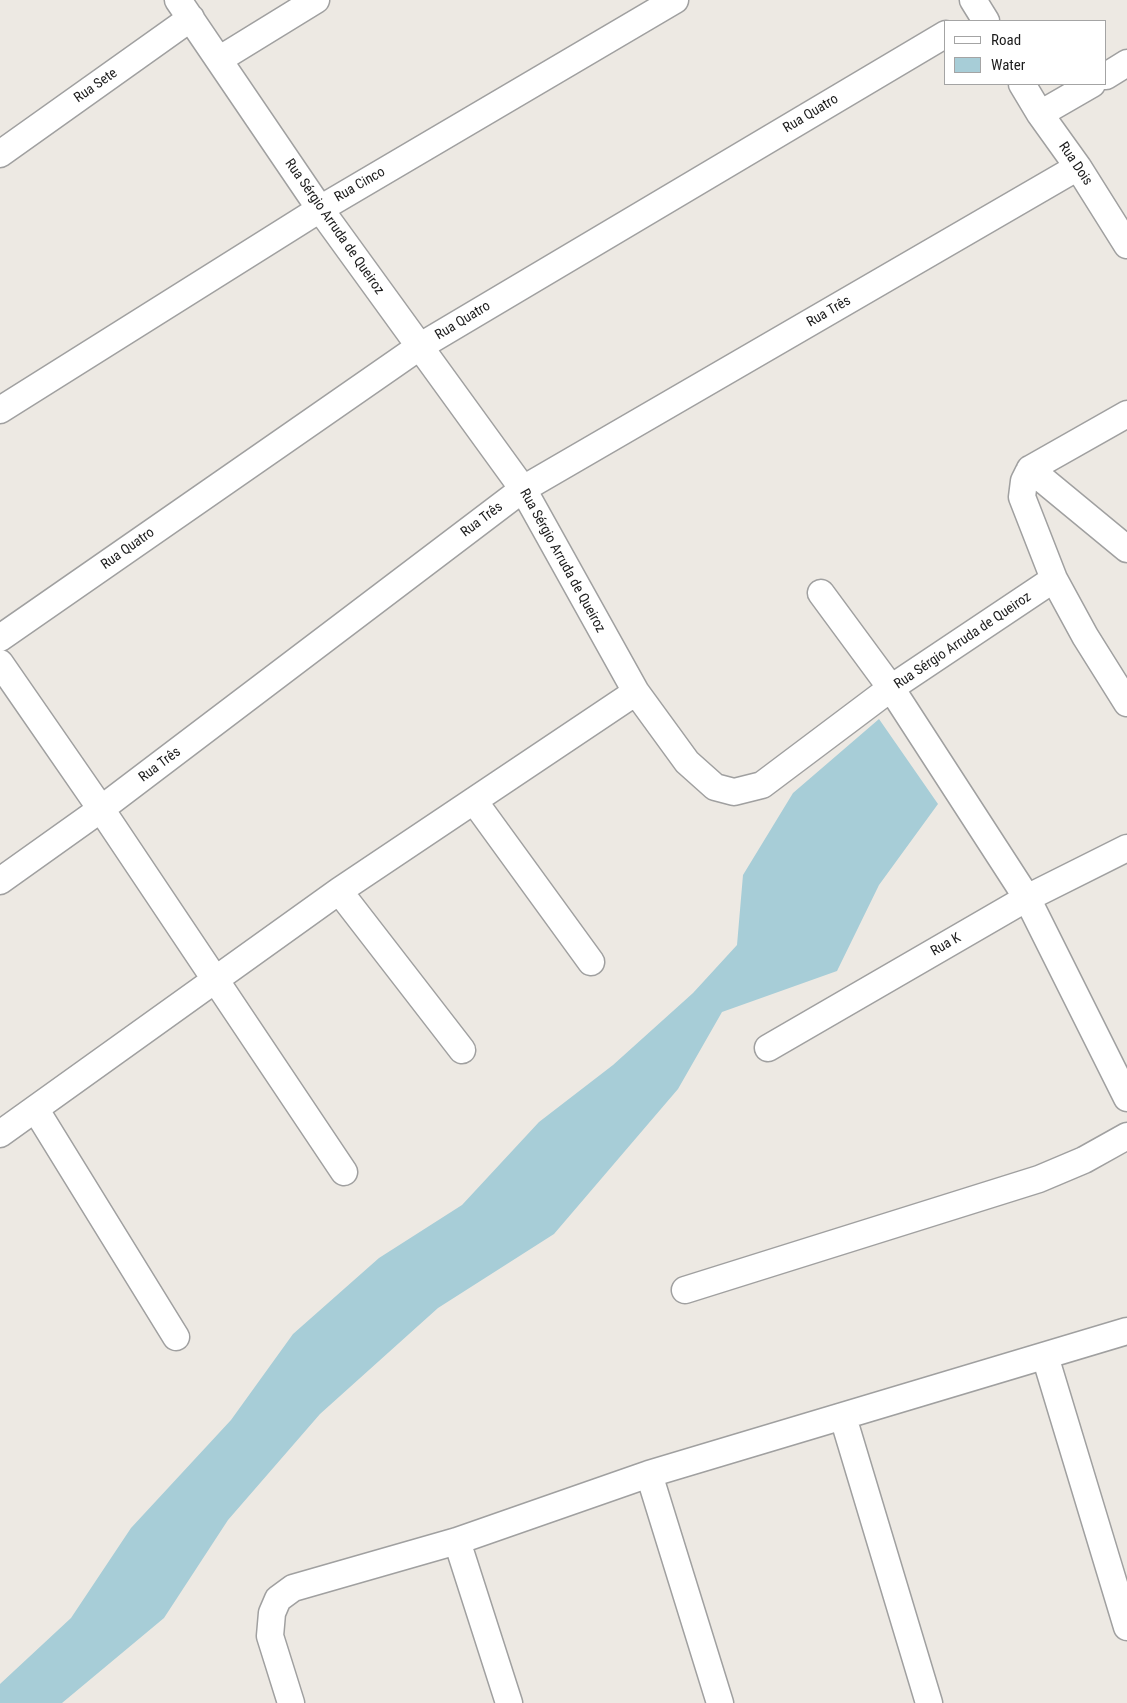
<!DOCTYPE html>
<meta charset="utf-8">
<style>
body{margin:0}
#map{position:relative;width:1127px;height:1703px;overflow:hidden;background:#ede9e3;font-family:"Roboto Condensed",sans-serif}
canvas{display:block}
.legend{position:absolute;left:944px;top:20px;width:162px;height:65px;box-sizing:border-box;background:#fff;border:1px solid #a4a4a4;margin:0;padding:6px 9px;list-style:none;font-size:15px;color:#1c1c1c}
.legend li{display:flex;align-items:center;gap:10px;height:25px}
.legend b{width:25px;border:1px solid #a4a4a4}
</style>
<div id="map">
<canvas width="1127" height="1703"></canvas>
<ul class="legend">
<li><b style="height:6px;background:#fff"></b>Road</li>
<li><b style="height:14px;background:#a7cdd7"></b>Water</li>
</ul>
</div>
<script>
const c = document.querySelector('canvas').getContext('2d');
c.lineJoin = 'round';
function fill(path, color) { c.fillStyle = color; c.fill(path, 'evenodd'); }
const shape = rows => new Path2D(rows.map(r => 'M' + r).join(''));
function stroke(path, color, width, dash) { c.strokeStyle = color; c.lineWidth = width; c.lineCap = dash ? 'butt' : 'round'; c.setLineDash(dash || []); c.stroke(path); }
function drawText(font, color, halo, rows, align = 'center') {
  c.font = font + ' "Roboto Condensed",sans-serif'; c.lineWidth = 4; c.setLineDash([]); c.textBaseline = 'middle'; c.strokeStyle = halo; c.fillStyle = color; for (const [text, x, y, turn = 0] of rows) {
    c.save(); c.translate(x, y); c.rotate((+turn || 0) * Math.PI / 180); c.textAlign = isNaN(turn) ? turn : align; if (halo) c.strokeText(text, 0, 0); c.fillText(text, 0, 0); c.restore();
  }
}
fill(shape([
 [879,719,938,804,879,885,837,971,722,1012,678,1089,554,1234,438,1308,320,1414,228,1520,164,1618,62,1703,0,1703,0,1684,71,1618,131,1528,231,1420,293,1334,379,1258,462,1205,539,1122,613,1065,693,993,737,945,743,875,793,793]
]), '#a7cdd7');
const minor = shape([
 [178,0,320,209,523,489,636,692,687,762,715,787,734,792,762,785,891,688,1054,579],
 [973,0,986,21],
 [220,59,316,0],
 [1106,76,1127,63],
 [1022,84,1040,114,1078,167,1127,245],
 [1040,114,1092,84],
 [0,154,191,18],
 [0,410,320,209,675,0],
 [1127,414,1030,469,1024,481,1022,497,1054,579,1085,636,1127,703],
 [1030,469,1127,549],
 [821,593,891,688,1027,898,1127,1098],
 [0,638,419,347,946,34],
 [0,663,101,809,344,1172],
 [474,801,591,962],
 [0,881,101,809,523,489,1078,167],
 [339,891,462,1050],
 [768,1048,1027,898,1127,848],
 [36,1110,176,1337],
 [0,1134,339,891,636,692],
 [685,1290,1039,1179,1084,1160,1127,1136],
 [1045,1356,1127,1627],
 [843,1417,929,1703],
 [649,1474,720,1703],
 [457,1541,509,1703],
 [291,1703,270,1636,272,1613,278,1599,293,1588,457,1541,649,1474,1127,1331]
]);
stroke(minor, '#a0a0a0', 29);
stroke(minor, '#fff', 26);
drawText('14px', '#1c1c1c', '#fff', [
 ["Rua Sete",96,86,-35],
 ["Rua Quatro",811,114,-31],
 ["Rua Dois",1075,164,56],
 ["Rua Cinco",360,185,-30],
 ["Rua Sérgio Arruda de Queiroz",334,227,55],
 ["Rua Três",829,312,-30],
 ["Rua Quatro",463,321,-31],
 ["Rua Três",482,520,-37],
 ["Rua Quatro",128,549,-35],
 ["Rua Sérgio Arruda de Queiroz",562,561,61],
 ["Rua Sérgio Arruda de Queiroz",963,641,-34],
 ["Rua Três",160,765,-37],
 ["Rua K",946,945,-30]
]);
</script>
